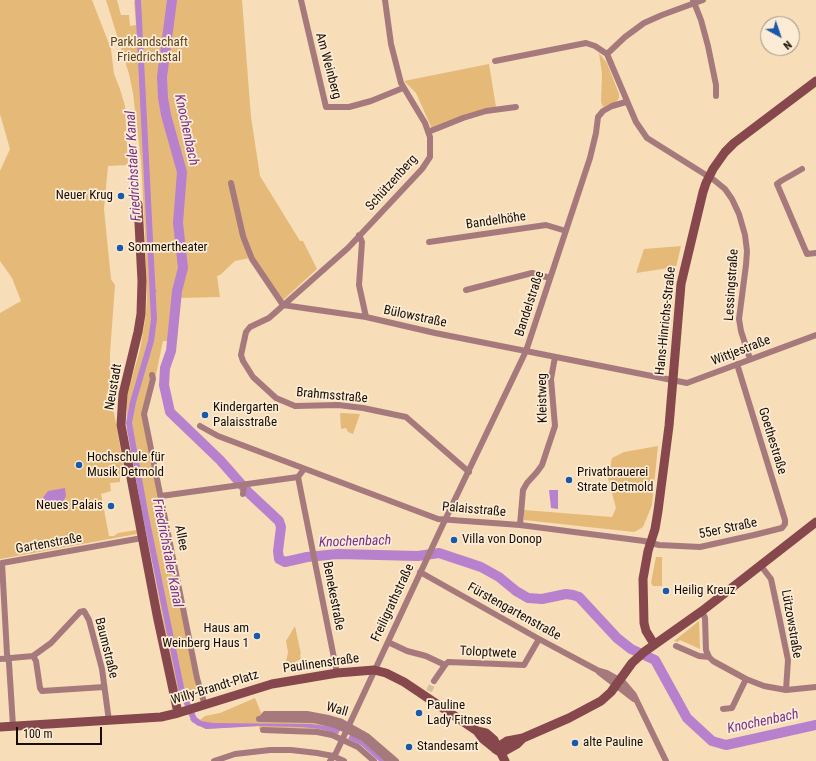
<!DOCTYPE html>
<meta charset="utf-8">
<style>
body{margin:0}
#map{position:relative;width:816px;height:761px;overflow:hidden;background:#f7ddb8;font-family:"Roboto Condensed",sans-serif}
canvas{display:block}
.north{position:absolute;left:760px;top:16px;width:40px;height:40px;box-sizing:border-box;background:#fcecd6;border:1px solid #a09382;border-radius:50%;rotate:140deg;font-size:11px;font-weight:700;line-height:16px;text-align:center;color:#170e03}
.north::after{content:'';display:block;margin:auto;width:14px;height:18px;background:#1859a9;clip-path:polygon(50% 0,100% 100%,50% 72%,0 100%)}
.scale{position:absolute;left:16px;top:727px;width:86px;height:18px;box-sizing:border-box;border:2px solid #170e03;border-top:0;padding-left:5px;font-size:12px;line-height:14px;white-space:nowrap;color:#170e03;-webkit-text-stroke:3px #fcecd6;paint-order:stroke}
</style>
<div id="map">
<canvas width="816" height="761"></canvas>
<div class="north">N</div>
<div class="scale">100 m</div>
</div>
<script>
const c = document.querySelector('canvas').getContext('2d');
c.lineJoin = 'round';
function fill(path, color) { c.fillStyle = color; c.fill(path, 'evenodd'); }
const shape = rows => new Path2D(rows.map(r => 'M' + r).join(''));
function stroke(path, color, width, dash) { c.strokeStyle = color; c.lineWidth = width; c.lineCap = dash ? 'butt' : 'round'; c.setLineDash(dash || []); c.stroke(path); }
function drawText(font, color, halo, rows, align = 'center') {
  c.font = font + ' "Roboto Condensed",sans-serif'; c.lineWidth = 3.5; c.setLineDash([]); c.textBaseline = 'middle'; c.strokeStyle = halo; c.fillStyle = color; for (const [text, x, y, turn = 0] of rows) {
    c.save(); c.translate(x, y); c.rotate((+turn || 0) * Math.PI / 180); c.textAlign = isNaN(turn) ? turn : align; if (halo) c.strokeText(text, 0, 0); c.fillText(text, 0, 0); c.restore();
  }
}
fill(shape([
 [0,0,92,0,111,49,114,74,120,89,125,106,128,165,108,166,104,209,111,279,115,285,110,353,110,386,112,386,112,390,106,395,114,413,124,468,123,469,124,473,126,476,120,478,120,482,110,483,111,491,101,494,109,536,114,536,118,533,137,530,137,534,0,559,0,313,21,301,12,278,0,261,0,171,10,149,0,114],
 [106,0,117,0,121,15,129,15,130,26,136,25,134,1,137,0,242,0,251,117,260,176,300,241,303,241,317,269,282,301,250,258,235,261,220,275,217,276,220,297,179,298,180,305,175,342,163,341,155,379,145,414,197,689,177,694,127,430,127,394,140,350,146,314,147,297,145,234,141,161,133,93,129,74],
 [599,53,607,63,619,94,619,98,616,102,603,107,601,102,602,74],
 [489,64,496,107,432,129,416,93,404,81],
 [681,246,676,267,636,273,644,249],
 [340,413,360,414,353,434,348,432,346,428,341,429],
 [658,446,652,505,643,527,638,530,634,532,524,520,524,510,612,517,616,508,608,478,612,458,624,452],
 [656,557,662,557,662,586,653,586,651,583],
 [699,621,700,649,680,640,678,642,674,641],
 [295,626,301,654,300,655,301,659,285,667,288,652,286,641],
 [255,698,262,715,343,724,337,736,278,729,259,729,259,726,206,729,195,724,205,716,220,713]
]), '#e5ba79');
fill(shape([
 [65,488,66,496,64,500,60,505,52,509,46,508,41,504,41,500,48,491],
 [549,490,558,490,558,509,551,508],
 [197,718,201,721,213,723,310,724,341,728,338,734,320,729,302,727,259,726,206,729,192,722,190,719],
 [351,733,365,743,386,761,379,761,361,745,348,739]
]), '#b881cd');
stroke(shape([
 [153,291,156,291]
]), '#b881cd', 1.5);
stroke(shape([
 [138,0,154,319,151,341,133,402,129,423,145,512,182,692,194,719,199,723]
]), '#b881cd', 6);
stroke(shape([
 [172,0,162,77,163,98,166,115,182,172,178,223,183,268,177,291,171,351,165,368,164,385,170,412,220,460,249,493,279,521,281,527,278,551,279,559,285,562,307,557,338,554,418,556,439,553,481,567,499,577,516,591,528,598,542,599,566,594,573,595,579,597,617,638,631,649,655,660,687,718,712,741,726,745,816,725]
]), '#b881cd', 10);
stroke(shape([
 [429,691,434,681]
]), '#d5be9d', 6, [6, 3]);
stroke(shape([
 [301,0,326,107,349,107,371,101,403,88],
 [385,0,391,44,401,83,425,123,430,137,430,157,422,169,348,248,269,318,250,327,246,332,241,355,243,361,253,377,276,398,295,406,338,405,363,408,406,417,469,472],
 [693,0,701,20,708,46,716,85,716,96],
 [607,54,625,37,644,23,662,15,703,0],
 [495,61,586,43,595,46,607,54,636,122,647,138,714,180,725,189,732,199,739,214,745,235,747,251,746,265,739,319,741,331,750,359],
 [428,132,463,118,486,111,516,107],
 [802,169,781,181,777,184,807,254,816,253],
 [231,183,243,236,248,249,252,259,283,305],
 [359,235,362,242,359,285,366,317],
 [429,242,546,225,566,231],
 [466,290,532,273,550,278],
 [283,305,366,317,435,333,687,383,816,335],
 [152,375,153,379,144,414,197,678,205,706],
 [200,426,218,436,438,519,520,525,644,541,659,545,700,547,754,535,782,528,785,524,785,520,737,364],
 [298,477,337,673],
 [243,494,244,485],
 [161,496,298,477,304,469],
 [520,525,523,490,527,483,537,472,542,465,555,426,551,379,555,357],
 [761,566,771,579,780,621,788,660,786,690],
 [420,572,539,639,597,670,607,673,623,682,634,695,666,761],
 [702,611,705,618,706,650,709,657,713,661,746,679,764,686,786,690,816,687],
 [388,642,407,651,426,656,445,665],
 [676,646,699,656,709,657],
 [33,656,36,661,40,688,42,691,104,687],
 [0,659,33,656,51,643,80,612,84,611,89,620,102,669,109,721],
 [599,672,634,699],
 [434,681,445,665,448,662,524,665,539,639],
 [723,709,732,708,746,679],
 [259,719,314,720,335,725,363,738,389,761],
 [261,719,265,714,307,714,328,718,342,722,367,736,396,761],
 [13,726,9,663,7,654,2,563,142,538],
 [263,730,317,732,332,735,358,747,374,761],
 [214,761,235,754,270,750,291,750,317,753,333,756,344,761],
 [330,761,336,753,445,520,526,351,590,158,596,133,598,117,603,111,612,106,626,102]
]), '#a67a7c', 6);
stroke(shape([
 [138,204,142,281,141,314,138,332,123,394,121,425,157,615,178,713],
 [654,644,646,631,644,623,643,579,648,551,655,529,658,511,669,426,681,284,703,192,706,183,713,169,725,152,734,143,816,81],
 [0,727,161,717,178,713,272,684,337,673,374,670,386,673,404,682,477,731,486,733,494,740,505,761],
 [477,731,483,739,498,751],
 [495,749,507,741,523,738,569,718,601,701,611,692,632,663,644,652,702,611,816,522],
 [501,753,517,744,522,739]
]), '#86484c', 9);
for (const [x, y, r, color] of [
 [121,196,4,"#1859a9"],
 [120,248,4,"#1859a9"],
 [205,415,4,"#1859a9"],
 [79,465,4,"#1859a9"],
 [569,480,4,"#1859a9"],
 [111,506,4,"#1859a9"],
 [454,540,4,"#1859a9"],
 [666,591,4,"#1859a9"],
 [257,636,4,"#1859a9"],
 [419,713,4,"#1859a9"],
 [575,743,4,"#1859a9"],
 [409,747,4,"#1859a9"]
]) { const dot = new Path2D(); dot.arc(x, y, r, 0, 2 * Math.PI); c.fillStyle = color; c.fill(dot); stroke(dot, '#fcecd6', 1.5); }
drawText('13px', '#5b431f', '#fcecd6', [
 ["Parklandschaft",149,43],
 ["Friedrichstal",149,58]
]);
drawText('13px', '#170e03', '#fcecd6', [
 ["Am Weinberg",328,66,75],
 ["Schützenberg",392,183,-48],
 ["Bandelhöhe",496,221,-8],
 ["Lessingstraße",732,285,-86],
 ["Bandelstraße",530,304,-72],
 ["Bülowstraße",415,317,12],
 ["Hans-Hinrichs-Straße",666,321,-84],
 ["Wittjestraße",741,351,-21],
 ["Neustadt",114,387,-80],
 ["Brahmsstraße",332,396,5],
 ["Kleistweg",543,398,-91],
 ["Goethestraße",772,441,73],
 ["Palaisstraße",474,510,5],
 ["55er Straße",728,529,-12],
 ["Allee",181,538,79],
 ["Gartenstraße",49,544,-10],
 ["Benekestraße",333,596,79],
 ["Freiligrathstraße",393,603,-65],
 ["Fürstengartenstraße",514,612,29],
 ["Lützowstraße",791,624,80],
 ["Baumstraße",106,648,76],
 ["Toloptwete",488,653,3],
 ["Paulinenstraße",321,664,-8],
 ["Willy-Brandt-Platz",215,688,-17],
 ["Wall",337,710,16]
]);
drawText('13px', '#170e03', '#fcecd6', [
 ["Neuer Krug",113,196,"right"],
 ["Sommertheater",128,248],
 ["Kindergarten",213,408],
 ["Palaisstraße",213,423],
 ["Hochschule für",87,458],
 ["Musik Detmold",87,473],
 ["Privatbrauerei",577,473],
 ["Strate Detmold",577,488],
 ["Neues Palais",103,506,"right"],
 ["Villa von Donop",462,540],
 ["Heilig Kreuz",674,591],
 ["Haus am",249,629,"right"],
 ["Weinberg Haus 1",249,644,"right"],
 ["Pauline",427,706],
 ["Lady Fitness",427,721],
 ["alte Pauline",583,743],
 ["Standesamt",417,747]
], 'left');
drawText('italic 14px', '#75318c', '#fcecd6', [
 ["Knochenbach",186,130,78],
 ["Friedrichstaler Kanal",134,166,-93],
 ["Knochenbach",355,542,-2],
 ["Friedrichstaler Kanal",167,553,79],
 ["Knochenbach",763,722,-12]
]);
</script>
